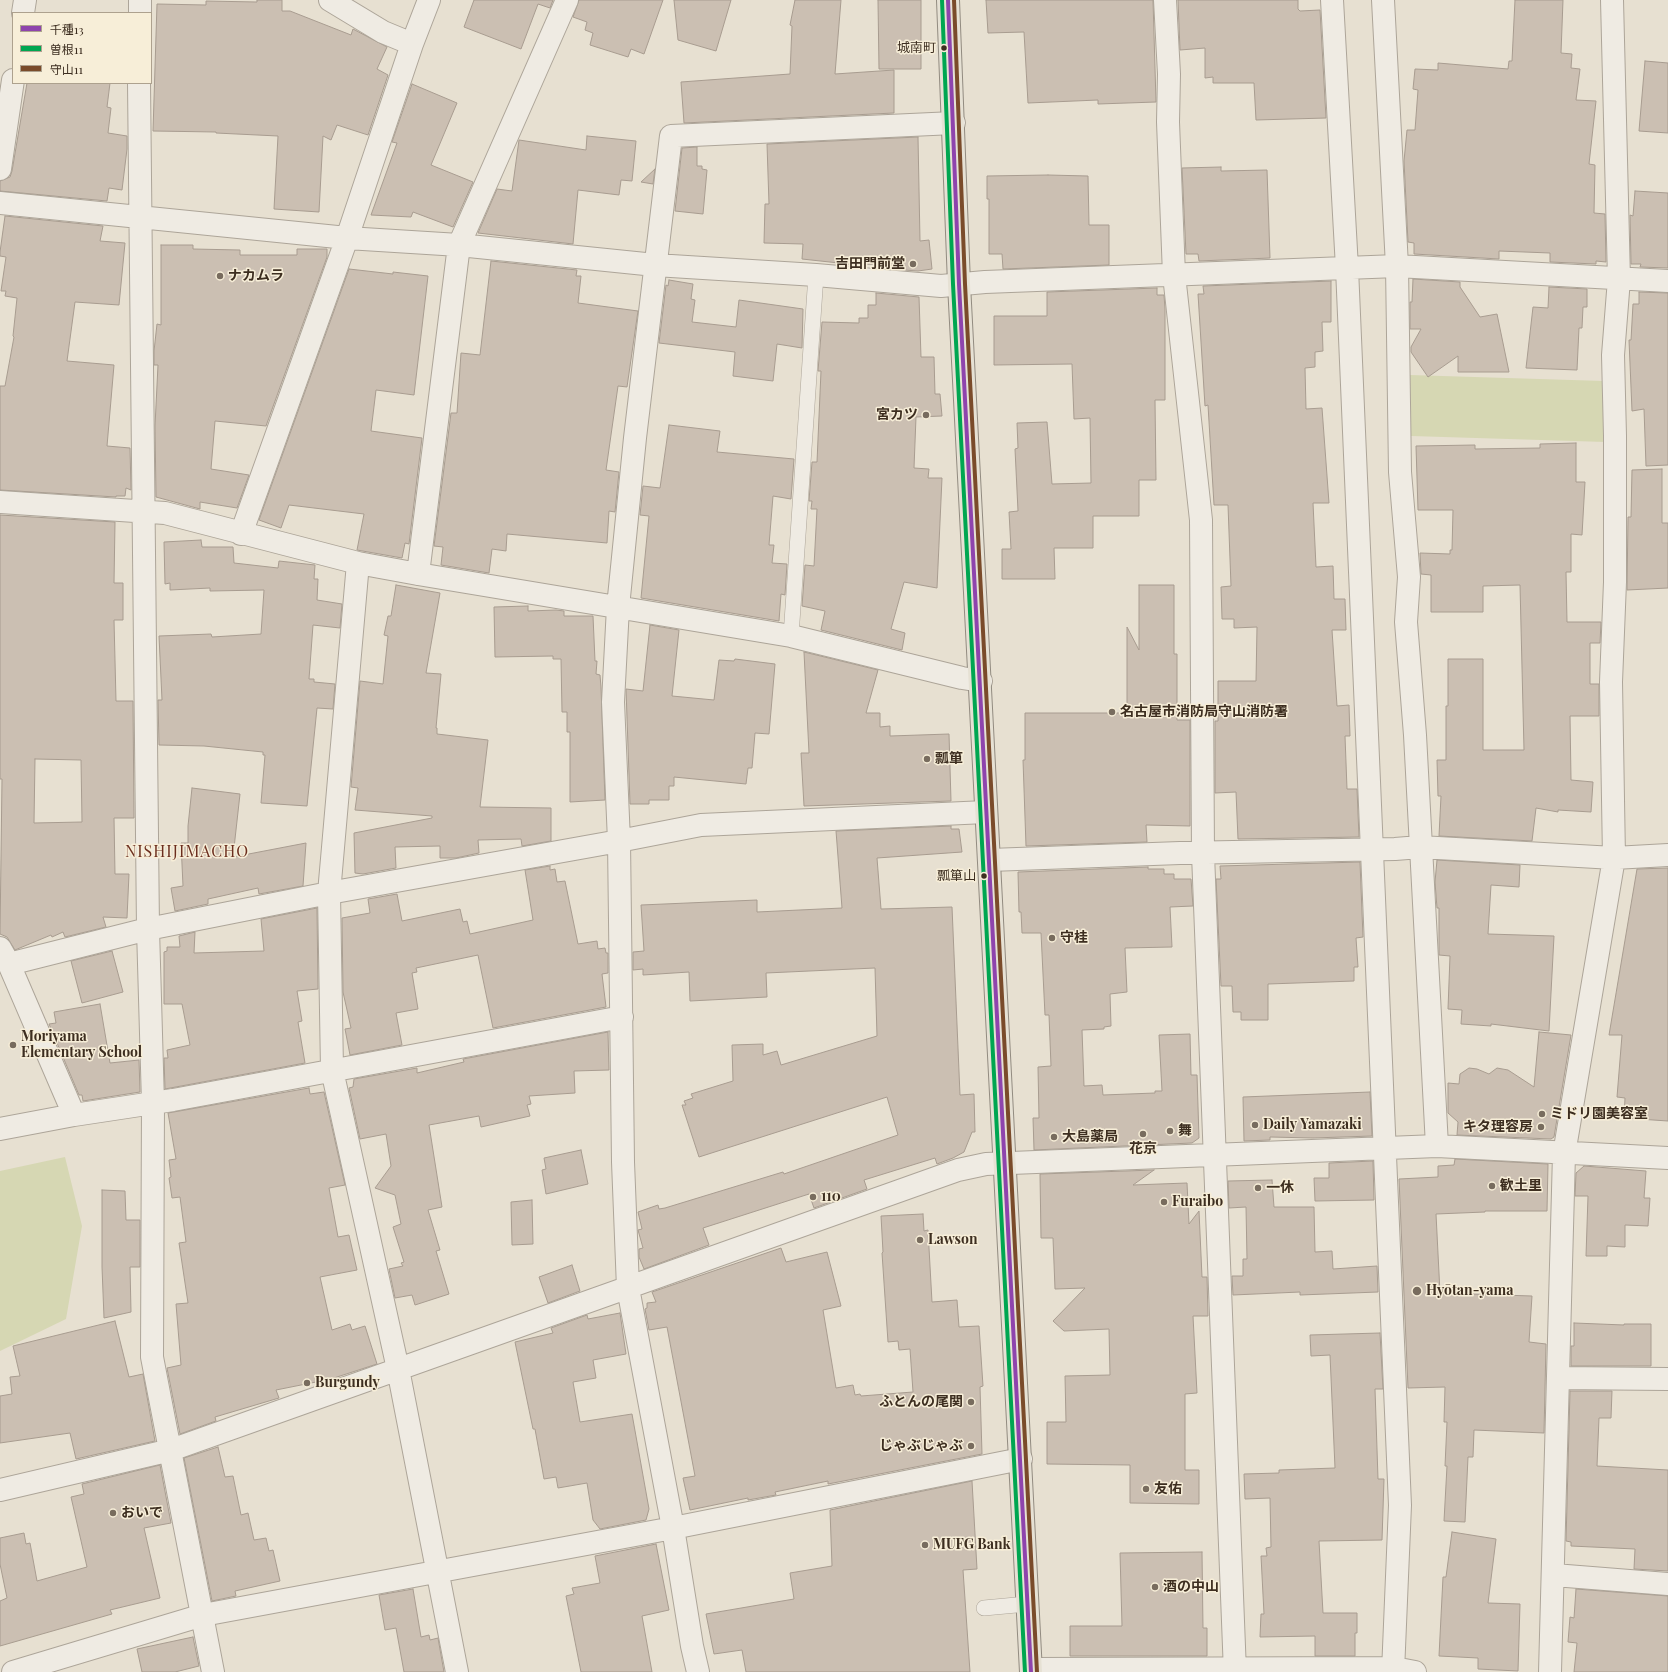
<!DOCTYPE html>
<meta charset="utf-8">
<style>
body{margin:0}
#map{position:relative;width:1668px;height:1672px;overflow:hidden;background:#e7e0d1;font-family:"Playfair Display","Noto Sans JP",serif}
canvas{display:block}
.legend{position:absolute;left:12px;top:12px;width:140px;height:72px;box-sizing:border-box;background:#f7eed8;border:1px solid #ada18e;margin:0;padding:5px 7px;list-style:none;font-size:12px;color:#3d2e20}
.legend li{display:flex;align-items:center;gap:8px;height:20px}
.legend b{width:20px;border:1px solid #ada18e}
</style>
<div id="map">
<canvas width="1668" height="1672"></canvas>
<ul class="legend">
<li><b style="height:5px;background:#8e44ad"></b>千種13</li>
<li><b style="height:5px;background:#00a651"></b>曽根11</li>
<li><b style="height:5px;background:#7a4b2a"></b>守山11</li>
</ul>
</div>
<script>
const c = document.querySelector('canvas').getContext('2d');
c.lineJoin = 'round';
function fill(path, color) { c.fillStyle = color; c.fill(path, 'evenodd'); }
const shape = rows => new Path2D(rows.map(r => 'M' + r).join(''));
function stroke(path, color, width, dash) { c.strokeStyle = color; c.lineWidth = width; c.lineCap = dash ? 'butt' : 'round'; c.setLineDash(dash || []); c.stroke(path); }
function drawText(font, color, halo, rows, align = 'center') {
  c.font = font + ' "Playfair Display","Noto Sans JP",serif'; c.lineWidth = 3; c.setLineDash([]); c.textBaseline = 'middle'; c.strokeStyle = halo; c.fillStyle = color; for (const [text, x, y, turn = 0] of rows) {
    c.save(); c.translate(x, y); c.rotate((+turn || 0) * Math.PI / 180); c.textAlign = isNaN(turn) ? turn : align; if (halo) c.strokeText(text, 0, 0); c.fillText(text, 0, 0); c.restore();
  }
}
fill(shape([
 [1410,375,1604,381,1606,442,1411,436],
 [65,1157,82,1226,66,1319,0,1351,0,1171]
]), '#d6d7b3');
const building = shape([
 [257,0,282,0,282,11,290,11,351,35,353,29,387,47,377,69,388,75,368,135,337,125,331,140,323,136,319,212,274,209,278,136,216,133,216,132,153,131,157,4,206,5,206,1,257,2,257,0],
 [474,0,553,0,550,8,538,4,521,49,464,27,474,0],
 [579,0,663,0,644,54,631,49,628,57,590,45,593,33,585,30,587,22,573,17,579,0],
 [674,0,731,0,716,51,678,40,674,0],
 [795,0,841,0,835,74,894,70,894,113,684,123,681,82,790,74,792,26,790,25,795,0],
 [878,0,921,0,921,69,879,69,878,0],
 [986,0,1153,0,1156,102,1098,104,1098,100,1028,103,1024,32,988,33,986,0],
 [1178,0,1298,0,1298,9,1300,11,1320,10,1326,118,1256,120,1254,83,1213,83,1213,77,1205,78,1205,48,1180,50,1178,0],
 [1515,0,1563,0,1561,53,1572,54,1571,68,1580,69,1576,100,1596,101,1589,164,1595,165,1594,213,1605,214,1606,262,1596,261,1596,264,1550,262,1550,253,1499,251,1499,259,1414,254,1414,243,1408,242,1404,161,1407,130,1415,130,1418,90,1413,89,1415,69,1438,70,1438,63,1508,69,1509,61,1512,61,1515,0],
 [1645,61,1668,63,1668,133,1639,131,1645,61],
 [27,83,110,83,107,107,111,108,108,133,127,136,127,149,122,190,109,188,107,201,0,191,0,181,10,177,12,171,27,83],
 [412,84,457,103,431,165,473,182,453,227,413,212,411,217,371,215,397,143,392,142,412,84],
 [587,136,636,141,632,181,621,180,619,195,578,190,573,244,478,233,497,189,512,191,519,140,586,150,587,136],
 [918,137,920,241,929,240,932,269,918,271,876,268,876,264,849,265,848,264,802,259,803,244,764,243,765,204,769,204,767,144,918,137],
 [697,147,697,166,702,166,702,169,707,170,703,214,675,211,682,148,697,147],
 [1221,167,1221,171,1267,170,1270,258,1199,261,1198,254,1186,254,1182,168,1221,167],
 [655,169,653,184,641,182,655,169],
 [1048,175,1088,176,1089,225,1109,225,1109,265,1003,269,1002,254,989,254,989,199,987,199,987,176,1048,175],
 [1635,191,1668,193,1668,268,1640,267,1641,264,1631,264,1630,215,1633,216,1635,191],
 [5,216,103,226,100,241,125,243,119,305,75,302,67,361,114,365,107,446,130,448,131,490,126,488,125,496,116,496,116,497,0,490,0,386,5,386,14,337,13,336,17,298,5,296,6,291,1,291,6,257,0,256,0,252,5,216],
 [161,245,193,245,193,249,240,250,240,255,297,255,297,249,327,249,327,257,266,426,215,421,211,469,249,475,237,508,200,502,200,509,156,497,155,426,158,365,154,365,154,351,157,324,161,325,161,245],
 [491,261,577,270,576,276,581,276,578,303,638,311,627,387,618,386,606,470,619,472,615,512,609,511,607,543,507,534,506,551,492,549,489,573,441,565,443,547,434,546,451,413,457,413,461,353,480,355,491,261],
 [349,269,393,274,393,272,428,276,414,395,376,390,371,431,422,438,409,544,405,543,402,558,357,550,364,514,289,505,281,528,259,520,349,269],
 [1413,279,1460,282,1460,287,1480,317,1497,314,1509,372,1458,372,1458,356,1428,377,1411,352,1411,347,1421,329,1410,329,1410,302,1412,302,1413,279],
 [669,280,693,284,691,299,695,300,692,322,736,327,739,300,803,309,802,348,777,344,773,381,733,376,735,352,659,343,666,285,668,286,669,280],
 [1331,281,1331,322,1322,322,1323,351,1315,352,1315,367,1305,368,1306,409,1322,408,1329,503,1313,503,1316,567,1333,566,1334,599,1345,599,1346,630,1332,630,1337,706,1349,705,1350,736,1345,736,1347,789,1357,789,1359,837,1238,839,1236,792,1215,793,1215,721,1218,721,1218,681,1256,681,1257,627,1234,628,1234,619,1222,619,1221,587,1231,586,1228,505,1214,505,1208,405,1205,406,1198,294,1204,294,1203,286,1331,281],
 [1549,287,1587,289,1587,307,1583,307,1582,328,1579,328,1577,370,1526,368,1533,307,1548,308,1549,287],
 [1157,288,1157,295,1164,295,1165,309,1165,400,1155,400,1156,480,1139,480,1139,516,1093,516,1093,548,1054,548,1055,579,1002,579,1002,549,1011,549,1009,512,1018,511,1015,449,1018,448,1017,423,1047,422,1052,484,1091,483,1090,418,1074,419,1072,364,994,365,994,316,1047,316,1047,292,1157,288],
 [1639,292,1668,293,1668,465,1646,466,1644,409,1632,411,1629,340,1631,340,1633,304,1639,304,1639,292],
 [876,293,919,297,921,357,934,357,935,394,940,394,942,416,916,417,914,468,929,469,928,478,942,478,937,588,904,582,891,629,905,633,902,650,821,630,825,611,802,606,805,565,814,566,817,509,811,509,812,501,809,501,812,462,817,462,821,371,818,371,822,322,859,323,859,318,868,318,868,305,876,305,876,293],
 [669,425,720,431,717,452,794,459,791,499,773,496,769,545,774,545,772,563,787,564,785,595,781,594,779,621,641,598,649,516,640,515,643,486,660,488,669,425],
 [1576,443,1576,482,1585,482,1582,535,1571,534,1571,572,1566,572,1567,622,1601,622,1600,643,1590,643,1590,684,1599,684,1599,716,1570,716,1571,780,1593,782,1591,812,1558,810,1558,812,1536,808,1532,841,1439,836,1441,796,1438,796,1437,760,1446,760,1446,706,1448,706,1448,659,1483,659,1483,750,1524,750,1520,585,1483,586,1483,612,1431,612,1431,575,1421,574,1420,553,1450,554,1450,550,1452,550,1453,510,1418,510,1416,446,1475,445,1475,449,1540,448,1540,444,1576,443],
 [1662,469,1662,523,1668,523,1668,588,1627,590,1628,517,1631,517,1632,470,1662,469],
 [0,515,115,522,114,583,123,583,123,620,114,620,116,701,133,701,134,818,114,818,115,874,129,874,127,918,103,917,106,927,65,937,63,932,52,937,51,935,15,950,7,937,0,934,2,779,0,779,0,515],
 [35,759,81,760,82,822,34,823,35,759],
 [201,540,202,547,233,547,234,563,278,568,279,561,315,565,314,579,318,579,317,600,342,604,340,628,313,625,309,679,314,679,314,682,335,684,333,709,317,708,307,806,261,803,265,755,263,755,263,752,204,746,159,745,158,700,162,700,159,636,211,634,212,637,261,634,264,590,210,591,210,588,170,590,170,583,165,584,164,542,201,540],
 [396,585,440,593,426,673,441,674,436,728,437,728,437,734,488,740,480,807,551,808,551,841,522,846,521,839,478,840,479,853,456,858,440,858,440,846,395,847,396,868,363,874,355,873,354,833,432,818,432,816,355,810,358,788,351,787,360,681,383,684,388,636,384,635,388,616,391,616,396,585],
 [1139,585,1174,585,1174,654,1177,654,1177,720,1190,720,1190,826,1146,825,1147,842,1026,846,1023,760,1025,760,1025,713,1127,713,1127,627,1139,650,1139,585],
 [528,606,528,611,556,610,564,611,564,616,593,616,595,661,597,661,596,674,600,675,601,687,605,800,570,802,570,732,567,732,567,712,562,712,561,659,553,659,553,656,495,657,494,607,528,606],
 [650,625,679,630,672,696,714,700,719,660,734,661,735,659,775,664,769,734,755,733,752,768,748,768,746,784,674,777,674,786,669,786,669,800,649,800,649,804,630,804,626,689,643,691,650,625],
 [804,652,878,670,866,713,880,713,880,727,890,726,890,736,949,734,951,801,804,806,801,753,809,753,804,652],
 [192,788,240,794,233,857,306,843,303,886,259,894,258,888,208,899,208,904,175,911,171,888,183,886,181,843,188,843,188,826,192,788],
 [951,826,951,829,959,829,962,852,877,858,881,909,952,907,960,1095,974,1094,975,1132,972,1132,964,1152,953,1158,937,1164,935,1158,864,1180,867,1189,814,1208,809,1194,703,1228,709,1245,644,1269,639,1257,639,1249,643,1248,638,1230,642,1229,638,1212,658,1205,659,1209,665,1208,783,1172,784,1174,898,1135,887,1097,699,1157,682,1105,686,1105,684,1101,693,1098,691,1094,733,1081,732,1045,763,1044,763,1055,777,1051,781,1065,877,1036,875,968,766,973,767,997,690,1001,689,972,643,975,643,969,633,970,633,952,644,951,641,905,757,900,757,912,842,908,836,831,951,826],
 [1437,860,1520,865,1519,887,1491,885,1488,934,1554,936,1549,1031,1491,1024,1491,1026,1461,1024,1462,1010,1448,1009,1450,956,1439,955,1439,908,1437,908,1435,882,1437,860],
 [1360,862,1363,937,1356,938,1358,967,1354,967,1354,981,1268,984,1268,1020,1241,1020,1241,1012,1233,1012,1232,986,1221,986,1216,879,1221,879,1220,866,1360,862],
 [550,866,550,870,555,869,557,882,565,881,578,944,597,941,598,949,605,948,606,953,608,953,608,973,602,974,606,1007,493,1028,478,955,416,968,417,972,412,973,418,1009,396,1013,402,1045,350,1055,345,1029,351,1028,343,992,342,918,370,913,368,899,397,894,402,921,460,909,463,922,467,921,470,934,533,920,525,870,550,866],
 [1148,867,1148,869,1164,869,1164,874,1174,874,1174,879,1191,879,1193,906,1170,907,1172,947,1125,948,1127,992,1110,994,1111,1026,1104,1027,1104,1029,1082,1030,1084,1086,1102,1085,1103,1095,1155,1093,1155,1091,1162,1091,1159,1035,1190,1034,1191,1075,1197,1075,1199,1138,1192,1143,1034,1150,1033,1118,1039,1118,1038,1067,1051,1066,1049,1015,1045,1015,1041,933,1022,933,1021,912,1019,912,1018,872,1148,867],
 [1668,868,1668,1121,1624,1118,1625,1098,1617,1097,1622,1035,1609,1035,1637,869,1668,868],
 [317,908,318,989,297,991,302,1021,298,1022,305,1063,165,1089,164,1058,168,1058,167,1050,190,1045,182,1004,164,1004,164,952,167,951,167,947,180,947,179,936,195,932,194,953,264,951,261,919,317,908],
 [112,951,123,992,82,1003,71,961,112,951],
 [100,1004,110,1063,139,1060,140,1092,83,1101,82,1095,79,1095,49,1024,56,1023,54,1012,100,1004],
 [608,1032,609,1070,574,1071,575,1093,529,1096,531,1104,527,1105,530,1116,481,1127,479,1116,429,1125,442,1207,428,1210,440,1250,436,1251,449,1294,415,1305,412,1295,395,1298,389,1269,403,1266,401,1263,404,1262,393,1227,401,1224,395,1195,375,1188,391,1166,386,1134,360,1139,349,1088,353,1087,354,1079,417,1068,417,1073,464,1062,463,1059,608,1032],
 [1539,1032,1571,1035,1554,1137,1551,1139,1457,1135,1458,1122,1448,1113,1448,1083,1459,1084,1460,1074,1469,1068,1477,1069,1489,1074,1497,1068,1508,1070,1534,1087,1539,1032],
 [309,1088,310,1094,324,1092,345,1185,329,1188,338,1237,349,1235,357,1270,320,1277,332,1330,350,1324,352,1330,365,1326,377,1364,331,1379,276,1390,279,1398,215,1417,216,1421,180,1434,167,1368,181,1365,176,1304,188,1303,179,1243,186,1242,180,1197,172,1198,169,1178,171,1177,169,1160,176,1159,168,1113,309,1088],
 [1370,1092,1372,1136,1313,1138,1270,1137,1270,1140,1244,1141,1243,1097,1370,1092],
 [581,1150,588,1184,546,1194,542,1170,546,1169,544,1158,581,1150],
 [1455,1159,1548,1164,1547,1211,1485,1211,1485,1212,1436,1214,1440,1293,1532,1296,1529,1342,1546,1344,1544,1433,1474,1430,1473,1457,1468,1457,1465,1522,1444,1521,1447,1466,1445,1466,1447,1422,1444,1422,1445,1387,1408,1388,1399,1179,1438,1177,1438,1166,1454,1165,1455,1159],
 [1373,1161,1374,1200,1315,1201,1314,1178,1329,1178,1329,1163,1373,1161],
 [1584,1166,1646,1171,1644,1198,1650,1198,1648,1226,1625,1225,1625,1247,1607,1246,1607,1256,1586,1256,1588,1196,1575,1196,1576,1173,1584,1166],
 [1154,1170,1133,1185,1187,1183,1189,1224,1199,1211,1202,1277,1207,1277,1208,1316,1193,1316,1197,1393,1185,1394,1185,1470,1199,1470,1199,1504,1130,1503,1130,1465,1047,1464,1047,1422,1066,1422,1065,1376,1110,1375,1109,1329,1064,1331,1053,1321,1085,1288,1055,1289,1053,1238,1041,1238,1040,1174,1154,1170],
 [1272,1180,1274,1207,1314,1207,1315,1252,1332,1251,1333,1269,1377,1266,1378,1292,1300,1295,1300,1292,1233,1295,1232,1276,1243,1276,1243,1259,1247,1259,1246,1207,1229,1208,1228,1181,1272,1180],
 [102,1190,125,1191,126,1220,140,1220,140,1267,130,1267,131,1312,104,1318,102,1267,102,1190],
 [532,1200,533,1244,512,1245,511,1202,532,1200],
 [923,1214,924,1231,928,1230,932,1302,957,1300,959,1327,979,1326,983,1386,980,1387,982,1454,828,1484,828,1481,775,1492,776,1495,748,1500,748,1498,690,1510,683,1478,695,1476,667,1327,649,1330,645,1309,647,1308,647,1303,656,1302,652,1292,781,1248,786,1262,827,1252,841,1306,823,1310,836,1388,853,1385,855,1395,860,1394,861,1396,913,1392,910,1349,899,1350,898,1341,888,1342,882,1253,883,1252,881,1216,923,1214],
 [572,1265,580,1291,548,1303,539,1277,572,1265],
 [620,1313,626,1354,593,1360,596,1378,573,1382,580,1422,632,1414,649,1509,646,1520,600,1529,593,1520,587,1483,558,1488,556,1477,544,1479,535,1429,533,1429,515,1342,553,1333,551,1328,587,1315,588,1319,620,1313],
 [115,1321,129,1377,143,1374,155,1441,76,1459,70,1433,0,1443,0,1396,12,1394,10,1377,20,1376,13,1346,115,1321],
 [1574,1323,1624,1325,1624,1324,1651,1324,1651,1366,1571,1366,1571,1346,1574,1346,1574,1323],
 [1380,1333,1383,1389,1375,1389,1378,1479,1384,1479,1382,1540,1319,1541,1323,1613,1357,1613,1357,1633,1355,1633,1355,1656,1315,1656,1315,1636,1260,1637,1261,1614,1264,1614,1261,1556,1267,1556,1266,1548,1271,1547,1270,1498,1245,1499,1244,1474,1279,1473,1279,1470,1335,1468,1330,1355,1311,1356,1310,1335,1380,1333],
 [1570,1391,1612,1391,1611,1418,1599,1418,1597,1466,1668,1470,1668,1571,1634,1569,1635,1549,1571,1546,1571,1542,1566,1541,1570,1391],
 [218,1447,225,1477,233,1476,241,1515,248,1513,254,1540,266,1538,269,1551,273,1550,280,1581,235,1591,236,1596,212,1601,184,1458,218,1447],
 [160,1465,171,1523,144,1528,160,1598,110,1610,112,1614,0,1646,0,1601,7,1598,0,1564,0,1538,24,1533,26,1544,30,1543,37,1581,87,1567,71,1497,84,1494,82,1484,160,1465],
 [972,1481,977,1569,963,1570,970,1672,746,1672,742,1650,714,1654,706,1614,794,1599,790,1573,832,1566,830,1510,972,1481],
 [1452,1532,1496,1539,1488,1603,1520,1604,1518,1671,1478,1669,1478,1658,1439,1656,1443,1577,1446,1577,1452,1532],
 [656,1544,669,1610,642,1616,652,1672,581,1672,566,1596,574,1594,572,1588,600,1583,595,1556,656,1544],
 [1202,1552,1203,1628,1207,1628,1207,1656,1070,1656,1070,1626,1122,1626,1120,1553,1202,1552],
 [413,1589,421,1637,429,1635,430,1640,438,1638,444,1672,404,1672,396,1628,385,1630,379,1595,413,1589],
 [1576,1589,1668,1596,1668,1672,1574,1672,1577,1643,1568,1642,1570,1617,1574,1618,1576,1589],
 [193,1637,199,1666,175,1672,142,1672,137,1649,193,1637]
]);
fill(building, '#cbbfb2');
stroke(building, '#a89c90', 1);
const lane = shape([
 [791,636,816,275],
 [984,1608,1027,1604]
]);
const street = shape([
 [330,0,383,32,412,44],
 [1165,0,1169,74,1168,122,1174,275,1201,520,1203,854,1235,1672],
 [1332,0,1347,268,1400,1505,1393,1672],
 [1383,0,1397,266,1400,472,1409,577,1406,622,1415,735,1437,1146],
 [23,13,25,0],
 [140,13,140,0],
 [139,83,148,929,153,1103,152,1357,213,1672],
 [0,169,13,80],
 [0,203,347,238,459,245,655,265,816,275,941,286,985,282,1397,266,1668,281],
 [0,502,165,513,358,563,418,574,791,636,962,678,981,681],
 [241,534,347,238,412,44,429,0],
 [358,563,329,893,332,1070,398,1369,457,1672],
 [418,574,459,245,567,0],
 [990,860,1180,853,1395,849,1420,847,1614,858,1668,855],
 [0,948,9,964,74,1115],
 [9,964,148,929,329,893,619,841,701,825,986,812],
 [0,1129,74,1115,173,1100,622,1017],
 [1558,1378,1668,1379],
 [0,1490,171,1450,958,1170,986,1164,1437,1146,1668,1158],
 [1554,1575,1668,1584],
 [1031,1669,1394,1668,1415,1672],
 [13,1672,203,1615,673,1528,1021,1459],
 [698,1672,692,1646,673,1528,628,1288,623,1162,619,841,613,702,618,607,635,438,671,136,954,123],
 [1550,1672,1564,1154,1614,858,1611,682,1615,582,1615,436,1613,355,1619,279,1612,0]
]);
const primary = shape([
 [948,0,959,284,1031,1672]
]);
stroke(lane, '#ada599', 16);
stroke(street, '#ada599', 24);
stroke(primary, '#928b80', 24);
stroke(lane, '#efebe3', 15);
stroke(street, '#efebe3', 22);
stroke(primary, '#e6e1d4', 22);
stroke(shape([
 [948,0,959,284,1031,1672]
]), '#8e44ad', 4);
stroke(shape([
 [942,0,953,284,1025,1672]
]), '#00a651', 4);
stroke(shape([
 [954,0,965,284,1037,1672]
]), '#7a4b2a', 4);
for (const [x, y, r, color] of [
 [944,48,3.5,"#3d2e20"],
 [913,264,4,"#786c5e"],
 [220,276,4,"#786c5e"],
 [926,415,4,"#786c5e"],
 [1112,712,4,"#786c5e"],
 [927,759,4,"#786c5e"],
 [984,876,3.5,"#3d2e20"],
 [1052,938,4,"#786c5e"],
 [13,1045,4,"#786c5e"],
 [1542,1114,4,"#786c5e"],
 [1255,1125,4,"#786c5e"],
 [1541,1127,4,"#786c5e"],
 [1170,1131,4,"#786c5e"],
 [1143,1134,4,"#786c5e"],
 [1054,1137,4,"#786c5e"],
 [1492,1186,4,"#786c5e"],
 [1258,1188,4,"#786c5e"],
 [813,1197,4,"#786c5e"],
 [1164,1202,4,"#786c5e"],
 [920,1240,4,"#786c5e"],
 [1417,1291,5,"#786c5e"],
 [307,1383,4,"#786c5e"],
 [971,1402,4,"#786c5e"],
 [971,1446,4,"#786c5e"],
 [1146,1489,4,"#786c5e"],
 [113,1513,4,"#786c5e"],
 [925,1545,4,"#786c5e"],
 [1155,1587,4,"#786c5e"]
]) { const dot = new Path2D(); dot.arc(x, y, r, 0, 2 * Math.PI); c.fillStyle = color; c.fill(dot); stroke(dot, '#f7eed8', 1.5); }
drawText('13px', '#3d2e20', '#f7eed8', [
 ["城南町",936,48],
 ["瓢箪山",976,876]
], 'right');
drawText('bold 14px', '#3d2e20', '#f7eed8', [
 ["吉田門前堂",905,264,"right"],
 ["ナカムラ",228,276],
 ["宮カツ",918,415,"right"],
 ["名古屋市消防局守山消防署",1120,712],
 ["瓢箪",935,759],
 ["守桂",1060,938],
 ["Moriyama",21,1037],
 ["Elementary School",21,1053],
 ["ミドリ園美容室",1550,1114],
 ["Daily Yamazaki",1263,1125],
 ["キタ理容房",1533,1127,"right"],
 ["舞",1178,1131],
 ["大島薬局",1062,1137],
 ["花京",1143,1149,"center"],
 ["歓土里",1500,1186],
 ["一休",1266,1188],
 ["110",821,1197],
 ["Furaibo",1172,1202],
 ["Lawson",928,1240],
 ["Hyōtan-yama",1426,1291],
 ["Burgundy",315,1383],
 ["ふとんの尾関",963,1402,"right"],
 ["じゃぶじゃぶ",963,1446,"right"],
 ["友佑",1154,1489],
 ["おいで",121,1513],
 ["MUFG Bank",933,1545],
 ["酒の中山",1163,1587]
], 'left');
c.letterSpacing = '1px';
drawText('16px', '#6b2e1e', '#f7eed8', [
 ["NISHIJIMACHO",187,852]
]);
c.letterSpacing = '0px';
</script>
